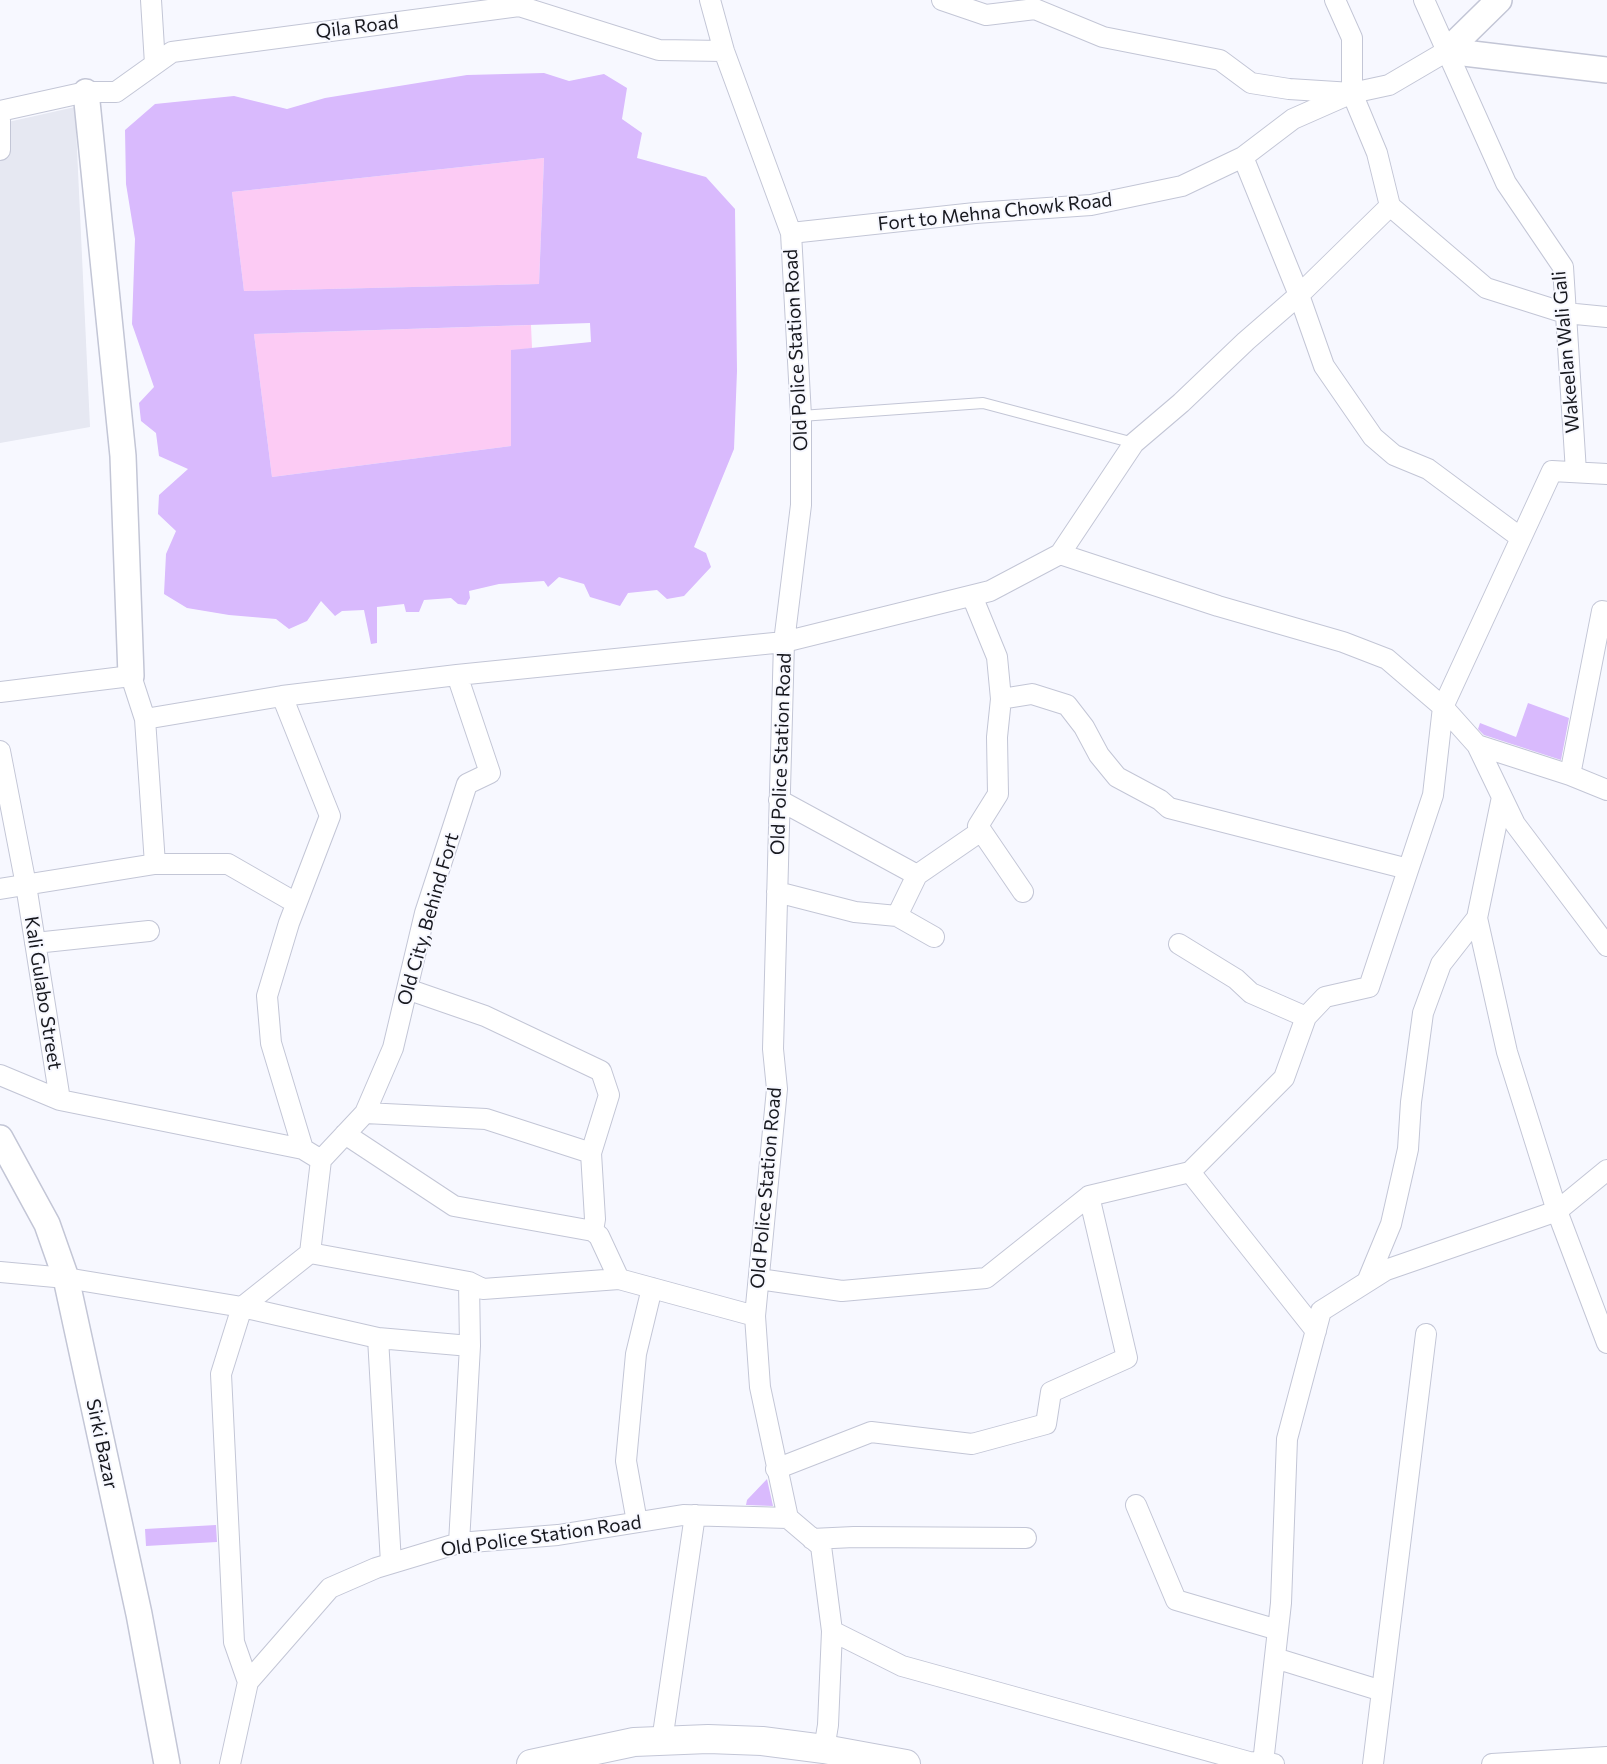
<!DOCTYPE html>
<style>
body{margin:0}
canvas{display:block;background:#f7f8ff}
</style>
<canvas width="1607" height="1764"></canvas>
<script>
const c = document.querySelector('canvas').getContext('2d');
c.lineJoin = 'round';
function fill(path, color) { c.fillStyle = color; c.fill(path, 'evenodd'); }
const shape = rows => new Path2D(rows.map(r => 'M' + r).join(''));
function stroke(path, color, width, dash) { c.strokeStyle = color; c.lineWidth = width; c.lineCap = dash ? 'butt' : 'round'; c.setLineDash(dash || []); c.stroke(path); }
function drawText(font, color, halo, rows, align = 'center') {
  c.font = font + ' Commissioner,sans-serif'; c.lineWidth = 4; c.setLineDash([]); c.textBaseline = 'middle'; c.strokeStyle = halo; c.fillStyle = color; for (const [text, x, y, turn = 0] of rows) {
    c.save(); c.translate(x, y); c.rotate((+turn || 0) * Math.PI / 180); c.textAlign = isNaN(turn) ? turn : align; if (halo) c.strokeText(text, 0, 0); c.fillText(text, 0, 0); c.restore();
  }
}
fill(shape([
 [75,107,90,427,0,443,0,156,8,122]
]), '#e6e8f2');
fill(shape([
 [544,158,539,284,244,291,232,192],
 [531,325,532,348,511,351,511,446,272,477,254,334]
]), '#fccbf4');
fill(shape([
 [544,73,569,81,604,74,627,88,622,119,642,133,637,158,706,177,735,209,737,371,734,449,694,547,706,553,711,567,684,596,667,599,657,590,628,593,620,606,590,597,584,584,559,577,548,587,544,581,499,584,469,591,470,598,466,605,458,604,451,598,424,600,419,612,406,612,404,604,377,607,377,643,371,644,364,610,342,611,335,616,321,601,307,621,289,629,276,619,229,615,187,608,164,594,166,554,176,531,158,514,159,495,188,469,159,456,156,433,141,421,139,403,154,387,132,324,135,239,126,184,125,130,155,104,234,96,287,109,325,98,467,75],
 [544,158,539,284,244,291,232,192],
 [590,323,591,342,511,350,511,446,272,477,254,334],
 [1528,703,1569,718,1561,760,1484,735,1478,729,1480,723,1516,737],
 [767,1479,773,1506,746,1505,747,1500],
 [216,1525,217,1542,146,1546,145,1529]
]), '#d9bafd');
const service = shape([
 [801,416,983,403,1134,443]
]);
const minor = shape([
 [151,0,155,64],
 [710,0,724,51,791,233,801,416,801,505,784,642,773,1049,777,1089,755,1316,760,1387,788,1518],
 [942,0,986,15,1035,9,1103,37,1220,60,1251,83,1289,89,1352,93,1389,85,1447,51],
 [1424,0,1506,183,1563,267,1576,472],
 [0,111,86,92,116,92,172,52,519,6,659,50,724,51],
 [0,116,0,150],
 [1243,157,1299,295,1324,366,1373,437,1394,455,1428,469,1521,538],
 [1390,206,1486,288,1565,313,1607,317],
 [791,233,975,213,1091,205,1182,186,1243,157,1293,119,1352,93],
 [1060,554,1134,443,1181,403,1246,341,1299,295,1390,206,1377,153,1352,93,1352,38,1335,0],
 [972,596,997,657,1001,699,997,737,998,794,978,826,1023,892],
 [0,692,131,676,145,719,155,864,0,889],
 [282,696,330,816,289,923,267,996,271,1043,303,1149],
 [1001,699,1032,694,1067,705,1084,727,1099,755,1117,777,1160,800,1169,808,1408,869],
 [145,719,282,696,457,675,784,642,990,591,1060,554,1218,606,1343,642,1387,659,1443,707,1477,745,1515,824,1607,946],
 [1477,745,1570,775,1607,790],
 [0,751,26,885,60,1100],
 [1570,775,1602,611,1607,612],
 [1502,797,1477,918,1507,1052,1557,1211,1607,1343],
 [779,800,917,875,897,916],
 [155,864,228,864,296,903],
 [917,875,981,831],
 [777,892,855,912,897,916,934,937],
 [35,943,149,931],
 [1179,944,1236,979,1251,993,1306,1017],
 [407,989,485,1016,601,1071,609,1095,591,1153,595,1219,593,1231,599,1236,619,1279],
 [0,1075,60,1100,303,1149,321,1160,310,1253,469,1282,483,1289,619,1279,755,1316],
 [365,1113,486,1119,591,1153],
 [345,1134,454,1206,593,1231],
 [321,1160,365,1113,393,1048,425,913,467,784,490,773,457,675],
 [1190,1172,1316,1331],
 [0,1272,66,1278,242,1307,378,1338,470,1346],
 [759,1279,842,1291,986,1278,1089,1196,1190,1172,1284,1078,1306,1017,1325,997,1369,987,1433,795,1443,707,1552,471,1607,474],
 [1367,1282,1391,1224,1408,1149,1411,1102,1423,1013,1441,964,1477,918],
 [378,1338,391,1563],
 [776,1469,871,1432,972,1444,1046,1424,1051,1392,1127,1358,1089,1196],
 [1136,1505,1176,1600,1278,1630],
 [637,1522,626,1461,636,1354,652,1288],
 [812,1539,854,1537,1026,1538],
 [459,1543,470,1346,469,1282],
 [832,1631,902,1666,1249,1762,1274,1764],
 [1275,1658,1382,1691],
 [248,1682,234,1642,221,1374,242,1307,310,1253],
 [662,1741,695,1515],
 [1263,1763,1281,1603,1287,1439,1321,1311,1386,1270,1557,1211,1607,1170],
 [230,1764,248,1682,330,1588,376,1568,459,1543,558,1535,683,1515,788,1518,821,1546,832,1631,828,1725,824,1749],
 [1373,1764,1426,1334],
 [1492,1764,1607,1757]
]);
const tertiary = shape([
 [1447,51,1607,70],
 [1447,51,1499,0],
 [86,92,123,456,131,676],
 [0,1138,47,1224,66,1278,139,1614,167,1764]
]);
const secondary = shape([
 [531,1764,634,1742,708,1739,762,1741,824,1749,906,1764]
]);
stroke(service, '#c3c6d6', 12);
stroke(minor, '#c3c6d6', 22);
stroke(tertiary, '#c3c6d6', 28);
stroke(secondary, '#c3c6d6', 30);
stroke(service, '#fff', 10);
stroke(minor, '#fff', 20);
stroke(tertiary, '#fff', 25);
stroke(secondary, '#fff', 28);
drawText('19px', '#17181e', '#f7f8ff', [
 ["Qila Road",357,27,-7],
 ["Fort to Mehna Chowk Road",995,212,-6],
 ["Old Police Station Road",796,350,-93],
 ["Wakeelan Wali Gali",1566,352,-95],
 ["Old Police Station Road",781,754,-88],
 ["Old City, Behind Fort",428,919,-74],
 ["Kali Gulabo Street",43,993,81],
 ["Old Police Station Road",766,1188,-85],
 ["Sirki Bazar",102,1444,78],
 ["Old Police Station Road",541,1536,-8]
]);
</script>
